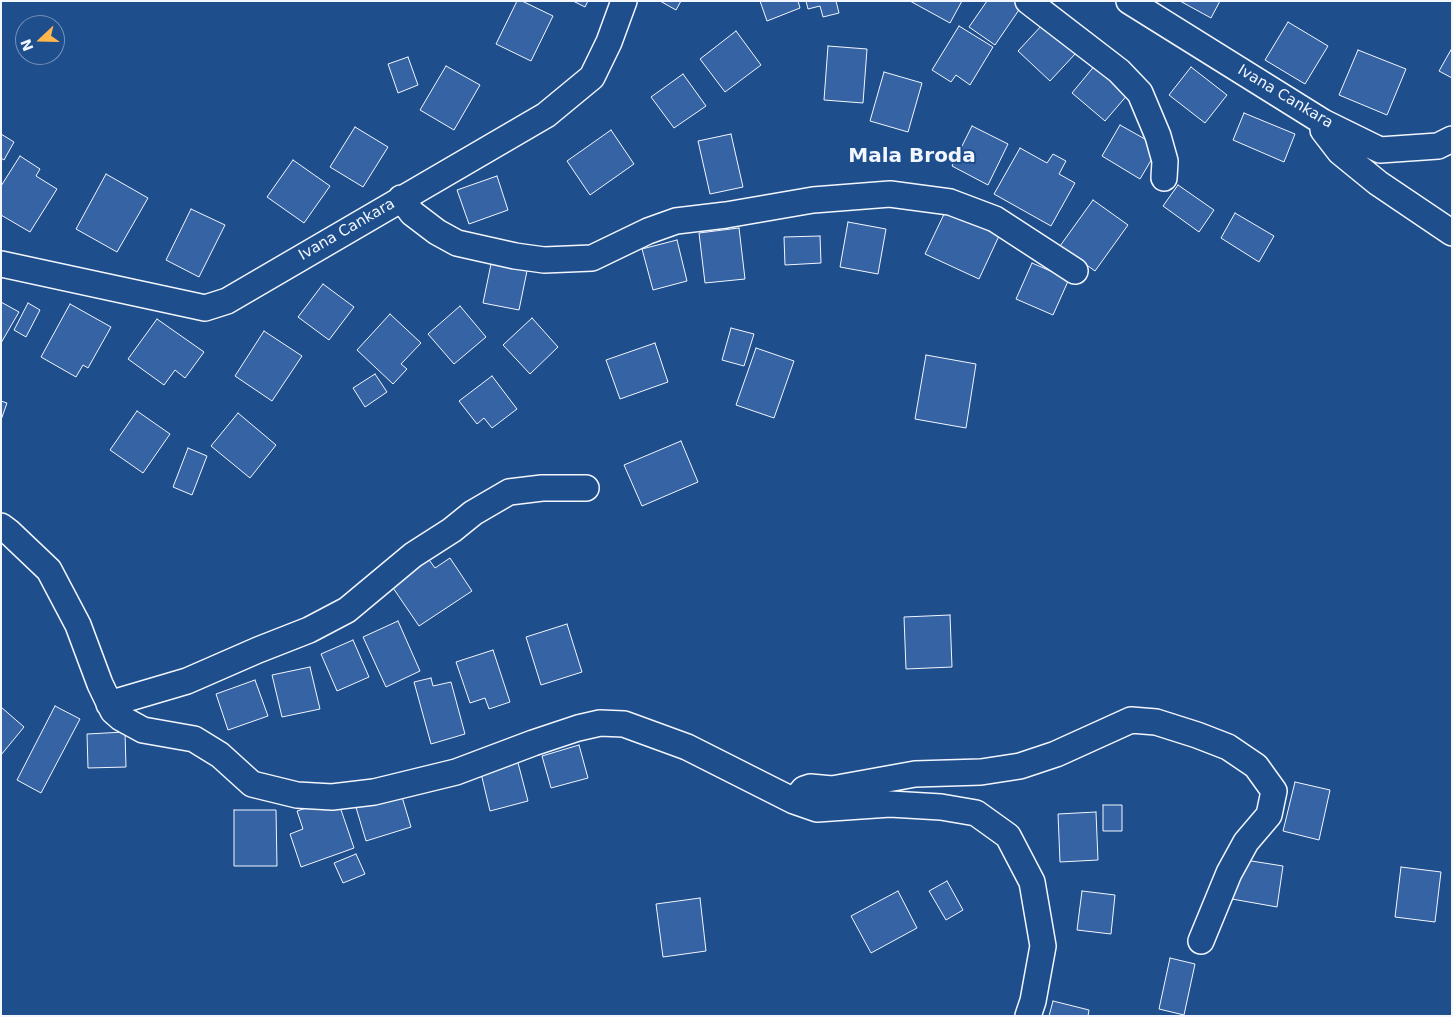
<!DOCTYPE html>
<style>
body{margin:0}
#map{position:relative;width:1453px;height:1017px;overflow:hidden;background:#1f4e8c;font-family:"DejaVu Sans",sans-serif}
canvas{display:block}
.frame{position:absolute;inset:0;border:2px solid #f2f6ff;pointer-events:none}
.north{position:absolute;left:15px;top:15px;width:50px;height:50px;box-sizing:border-box;background:#1f4e8c;border:1px solid #7391ba;border-radius:50%;rotate:249deg;font-size:14px;font-weight:700;line-height:20px;text-align:center;color:#f2f6ff}
.north::after{content:'';display:block;margin:auto;width:18px;height:22px;background:#ffb74d;clip-path:polygon(50% 0,100% 100%,50% 72%,0 100%)}
</style>
<div id="map">
<canvas width="1453" height="1017"></canvas>
<div class="frame"></div>
<div class="north">N</div>
</div>
<script>
const c = document.querySelector('canvas').getContext('2d');
c.lineJoin = 'round';
function fill(path, color) { c.fillStyle = color; c.fill(path, 'evenodd'); }
const shape = rows => new Path2D(rows.map(r => 'M' + r).join(''));
function stroke(path, color, width, dash) { c.strokeStyle = color; c.lineWidth = width; c.lineCap = dash ? 'butt' : 'round'; c.setLineDash(dash || []); c.stroke(path); }
function drawText(font, color, halo, rows, align = 'center') {
  c.font = font + ' "DejaVu Sans",sans-serif'; c.lineWidth = 4; c.setLineDash([]); c.textBaseline = 'middle'; c.strokeStyle = halo; c.fillStyle = color; for (const [text, x, y, turn = 0] of rows) {
    c.save(); c.translate(x, y); c.rotate((+turn || 0) * Math.PI / 180); c.textAlign = isNaN(turn) ? turn : align; if (halo) c.strokeText(text, 0, 0); c.fillText(text, 0, 0); c.restore();
  }
}
const building = shape([
 [517,1,522,1,553,16,531,61,496,44,517,1],
 [573,1,588,1,585,7,573,1],
 [660,1,681,1,676,10,660,1],
 [760,1,798,1,800,8,767,21,760,1],
 [806,1,836,1,839,13,823,17,820,6,808,9,806,1],
 [910,1,962,1,950,23,910,1],
 [987,1,1025,1,995,45,969,27,987,1],
 [1180,1,1220,1,1211,18,1180,1],
 [1288,22,1328,46,1305,84,1265,60,1288,22],
 [1044,23,1076,53,1050,81,1018,51,1044,23],
 [959,26,993,47,970,85,956,75,951,82,932,70,959,26],
 [736,31,761,65,725,92,700,59,736,31],
 [828,46,867,49,863,103,824,100,828,46],
 [1452,48,1452,78,1439,71,1452,48],
 [1358,50,1406,69,1387,115,1339,95,1358,50],
 [408,57,418,85,398,93,388,64,408,57],
 [1096,64,1129,93,1105,121,1072,93,1096,64],
 [446,66,480,85,454,130,420,110,446,66],
 [1191,67,1227,95,1205,123,1169,95,1191,67],
 [884,72,922,83,908,132,870,121,884,72],
 [683,74,706,106,674,128,651,97,683,74],
 [1244,113,1295,134,1284,162,1233,140,1244,113],
 [1120,125,1159,147,1140,179,1102,156,1120,125],
 [972,126,1008,144,988,185,952,166,972,126],
 [355,127,388,147,363,187,330,167,355,127],
 [611,130,634,164,590,195,567,161,611,130],
 [1,134,14,142,4,160,1,158,1,134],
 [731,134,743,187,710,194,698,141,731,134],
 [1020,148,1047,163,1053,154,1066,161,1059,174,1075,183,1051,226,994,194,1020,148],
 [20,156,40,169,36,176,57,189,30,232,1,215,1,186,20,156],
 [293,160,330,186,304,223,267,197,293,160],
 [106,174,148,198,117,252,76,229,106,174],
 [497,176,508,210,469,224,457,190,497,176],
 [1178,185,1214,210,1199,232,1163,206,1178,185],
 [1093,200,1128,225,1095,271,1060,246,1093,200],
 [191,209,225,225,199,277,166,260,191,209],
 [946,210,999,236,979,279,925,254,946,210],
 [1235,213,1274,236,1259,262,1221,238,1235,213],
 [848,222,886,229,878,274,840,267,848,222],
 [739,228,745,279,705,283,699,233,739,228],
 [820,236,821,263,785,265,784,237,820,236],
 [677,240,687,281,653,290,642,249,677,240],
 [492,259,528,266,519,310,483,303,492,259],
 [1032,263,1069,279,1053,315,1016,299,1032,263],
 [323,284,354,307,329,340,298,317,323,284],
 [1,302,19,312,1,343,1,302],
 [28,303,40,310,26,337,14,330,28,303],
 [70,304,111,327,88,368,83,365,76,377,41,357,70,304],
 [460,306,486,337,454,364,428,334,460,306],
 [390,314,421,343,401,364,407,369,393,384,357,350,390,314],
 [532,318,558,347,530,374,503,345,532,318],
 [157,319,204,352,185,378,175,370,164,385,128,359,157,319],
 [731,328,754,334,744,366,722,360,731,328],
 [264,331,302,356,272,401,235,376,264,331],
 [655,343,668,382,620,399,606,360,655,343],
 [756,348,794,361,774,418,736,405,756,348],
 [926,355,976,364,966,428,915,419,926,355],
 [375,374,387,392,365,407,353,388,375,374],
 [492,376,517,409,492,428,484,418,477,424,459,401,492,376],
 [1,401,7,403,1,420,1,401],
 [137,411,170,434,143,473,110,450,137,411],
 [238,413,276,445,250,478,211,446,238,413],
 [681,441,698,482,642,506,624,465,681,441],
 [188,448,207,456,192,495,173,487,188,448],
 [427,557,435,568,450,558,472,591,419,626,389,582,427,557],
 [950,615,952,667,906,669,904,617,950,615],
 [398,621,420,671,386,687,363,637,398,621],
 [567,624,582,672,541,685,526,637,567,624],
 [353,640,369,677,337,691,321,654,353,640],
 [493,650,510,702,489,709,485,698,470,703,456,662,493,650],
 [310,667,320,709,282,717,272,675,310,667],
 [431,678,433,686,451,682,465,734,431,744,414,682,431,678],
 [255,680,268,716,228,730,216,694,255,680],
 [55,706,80,719,41,793,17,780,55,706],
 [1,707,24,727,1,755,1,707],
 [125,732,126,767,88,768,87,734,125,732],
 [579,745,588,778,551,788,542,756,579,745],
 [517,759,528,801,490,811,480,769,517,759],
 [1295,782,1330,790,1319,840,1283,831,1295,782],
 [400,790,411,827,366,841,355,804,400,790],
 [337,798,354,848,301,867,290,834,303,829,297,811,337,798],
 [1103,805,1122,805,1122,831,1103,831,1103,805],
 [234,810,276,810,277,866,234,866,234,810],
 [1096,812,1098,860,1060,862,1058,814,1096,812],
 [356,854,365,874,343,883,334,863,356,854],
 [1239,859,1283,866,1277,907,1232,899,1239,859],
 [1401,867,1441,872,1435,922,1395,917,1401,867],
 [947,881,963,910,946,920,929,891,947,881],
 [898,891,917,928,871,953,851,916,898,891],
 [1082,891,1115,895,1111,934,1077,930,1082,891],
 [700,898,706,951,663,957,656,904,700,898],
 [1170,958,1195,964,1184,1015,1159,1009,1170,958],
 [1053,1001,1089,1010,1088,1016,1049,1016,1053,1001]
]);
fill(building, '#3563a3');
stroke(building, '#f2f6ff', 1);
const street = shape([
 [1028,1,1119,71,1140,93,1158,136,1165,161,1164,178],
 [1129,1,1323,122,1380,150,1438,146,1452,139],
 [1323,122,1323,130,1340,152,1378,183,1452,233],
 [401,198,412,213,437,232,457,243,515,256,544,260,592,258,648,231,676,221,726,215,813,200,890,194,950,202,995,219,1075,271],
 [1,264,205,308,227,301,546,115,592,77,609,42,624,1],
 [1,526,9,532,49,570,78,625,100,684,113,711,121,718,143,730,194,739,220,755,252,784,297,795,332,797,374,792,456,772,533,743,578,728,600,723,624,724,687,747,794,801,817,809,890,804,941,807,976,813,1008,836,1032,882,1043,946,1033,1001,1028,1016],
 [109,704,187,681,258,650,309,630,347,610,413,555,452,530,473,513,509,492,542,488,586,488],
 [794,801,804,789,810,787,832,789,915,774,981,772,1020,766,1056,754,1131,720,1156,722,1197,735,1228,747,1256,766,1274,791,1269,815,1246,842,1229,873,1201,941]
]);
stroke(street, '#f2f6ff', 28);
stroke(street, '#1f4e8c', 25);
drawText('15px', '#f2f6ff', '#1f4e8c', [
 ["Ivana Cankara",1285,97,31],
 ["Ivana Cankara",347,230,-30]
]);
drawText('bold 20px', '#f2f6ff', '#1f4e8c', [
 ["Mala Broda",912,157]
]);
</script>
